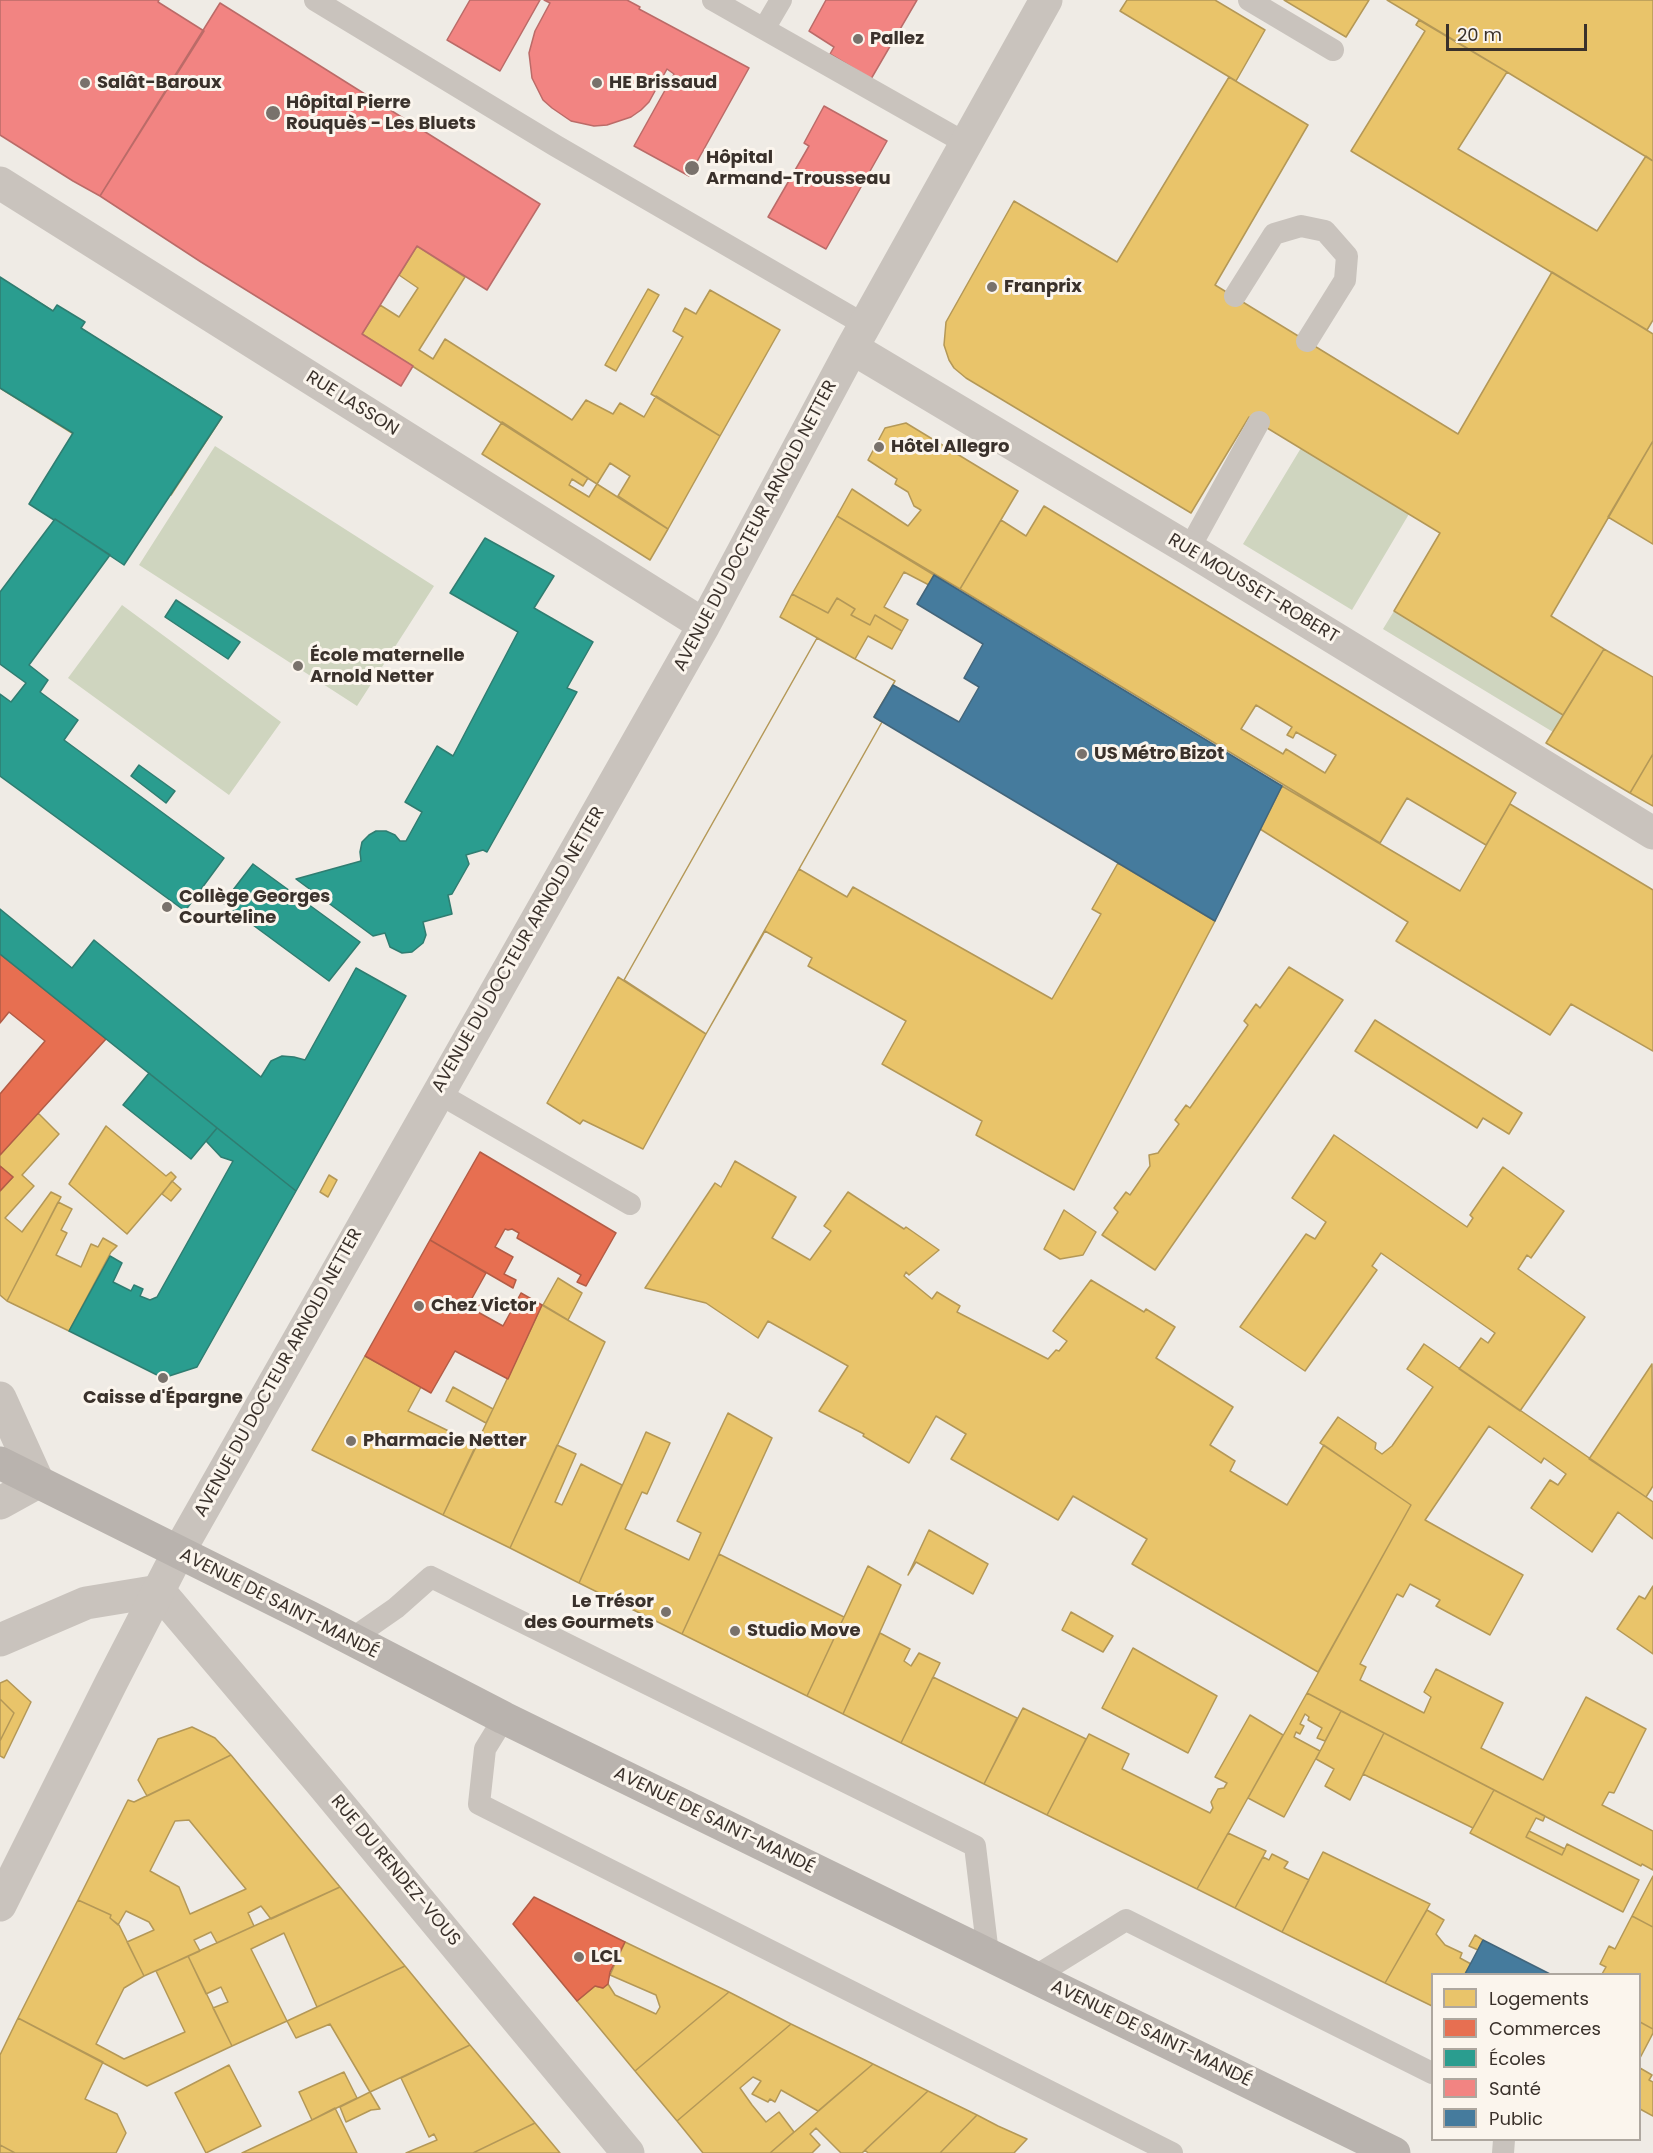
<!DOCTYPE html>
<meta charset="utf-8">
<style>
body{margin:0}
#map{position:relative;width:1653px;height:2153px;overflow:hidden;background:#efebe5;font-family:Poppins,sans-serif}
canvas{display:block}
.legend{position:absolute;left:1431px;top:1973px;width:210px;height:168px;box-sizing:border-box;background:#fbf5ed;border:2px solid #aea79f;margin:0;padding:8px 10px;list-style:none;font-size:18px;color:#3a312b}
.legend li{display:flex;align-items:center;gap:12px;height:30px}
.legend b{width:30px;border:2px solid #aea79f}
.scale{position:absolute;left:1446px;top:24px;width:141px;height:27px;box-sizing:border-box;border:3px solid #3a312b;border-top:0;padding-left:8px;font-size:18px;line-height:21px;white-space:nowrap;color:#3a312b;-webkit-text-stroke:4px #fbf5ed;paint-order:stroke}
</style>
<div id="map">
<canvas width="1653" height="2153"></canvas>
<ul class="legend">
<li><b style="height:16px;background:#e9c46a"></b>Logements</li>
<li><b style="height:16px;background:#e76f51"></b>Commerces</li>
<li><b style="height:16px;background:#2a9d8f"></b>Écoles</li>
<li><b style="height:16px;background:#f28482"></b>Santé</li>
<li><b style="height:16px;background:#457b9d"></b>Public</li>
</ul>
<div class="scale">20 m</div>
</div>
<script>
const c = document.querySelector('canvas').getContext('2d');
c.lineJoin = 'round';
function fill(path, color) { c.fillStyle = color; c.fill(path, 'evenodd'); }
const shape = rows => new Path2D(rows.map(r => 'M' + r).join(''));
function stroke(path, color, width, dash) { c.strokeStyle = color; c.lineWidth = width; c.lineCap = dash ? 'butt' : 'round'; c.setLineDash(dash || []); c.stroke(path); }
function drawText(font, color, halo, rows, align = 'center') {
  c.font = font + ' Poppins,sans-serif'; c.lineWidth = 6; c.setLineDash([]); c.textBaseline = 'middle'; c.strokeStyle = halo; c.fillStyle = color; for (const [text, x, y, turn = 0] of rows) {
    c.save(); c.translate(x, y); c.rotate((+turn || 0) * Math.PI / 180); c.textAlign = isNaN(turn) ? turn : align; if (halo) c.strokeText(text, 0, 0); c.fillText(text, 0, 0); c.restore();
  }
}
fill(shape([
 [215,446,434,586,357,706,139,565],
 [1301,448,1409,514,1352,610,1243,544],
 [122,605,281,722,229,795,68,678],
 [1394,611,1563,715,1553,732,1383,629]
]), '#cfd5bf');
const homes = shape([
 [1127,0,1215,0,1265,30,1236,81,1120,11,1127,0],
 [1284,0,1369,0,1346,37,1284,0],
 [1387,0,1653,0,1653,161,1507,72,1387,0],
 [1419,20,1507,72,1458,149,1597,231,1646,156,1653,161,1653,320,1647,330,1351,151,1425,31,1416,25,1419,20],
 [1229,77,1308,125,1215,285,1458,434,1552,272,1653,334,1653,441,1551,616,1604,649,1563,715,1394,611,1440,533,1249,417,1191,513,966,378,954,368,949,360,944,345,946,322,1014,201,1117,262,1229,77],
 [417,246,465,277,419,350,433,359,445,339,572,420,586,400,613,414,620,403,644,417,656,396,720,436,668,529,618,496,630,476,610,463,597,484,362,334,380,305,399,317,418,288,399,275,417,246],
 [0,278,222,417,171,495,0,388,0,278],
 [648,289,659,295,616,371,605,365,648,289],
 [710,290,780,330,720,436,651,394,683,337,673,331,685,308,696,314,710,290],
 [502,422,588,478,583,486,572,479,569,485,589,497,597,484,668,529,650,560,482,454,502,422],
 [906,423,1018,491,960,589,837,516,852,489,908,526,921,510,914,506,908,492,895,484,897,479,868,460,885,428,906,423],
 [1653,441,1653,544,1608,517,1653,441],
 [1044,506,1516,793,1486,845,1407,798,1380,843,960,589,1001,520,1026,536,1044,506],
 [1256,705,1292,727,1287,735,1293,738,1296,732,1336,755,1325,773,1286,749,1283,754,1241,729,1256,705],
 [837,516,934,575,929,585,904,572,884,607,908,620,902,631,875,615,870,625,851,615,855,609,837,598,828,613,792,594,837,516],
 [792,594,828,613,837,598,855,609,851,615,870,625,875,615,902,631,892,649,868,636,855,659,780,617,792,594],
 [817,638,895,681,874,717,882,722,799,869,847,897,853,887,1052,999,1101,914,1092,909,1118,863,1215,921,1074,1190,976,1135,982,1121,882,1064,906,1021,808,966,812,958,765,931,706,1034,624,980,817,638],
 [817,638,895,681,874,717,882,722,706,1034,624,980,817,638],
 [1604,649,1653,677,1653,754,1630,793,1546,743,1604,649],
 [1653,754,1653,806,1630,793,1653,754],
 [1282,786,1460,891,1510,804,1653,890,1653,1051,1571,1004,1550,1035,1396,941,1408,922,1260,829,1282,786],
 [1289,967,1343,1000,1155,1270,1102,1235,1118,1212,1114,1208,1126,1192,1130,1195,1150,1166,1149,1155,1158,1153,1179,1124,1175,1120,1186,1105,1190,1108,1248,1025,1244,1021,1256,1004,1260,1008,1289,967],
 [618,977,706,1034,643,1149,583,1120,580,1124,547,1103,618,977],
 [1375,1020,1522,1113,1509,1134,1483,1118,1477,1128,1355,1051,1375,1020],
 [38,1113,59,1134,22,1175,34,1186,5,1218,22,1232,51,1192,61,1197,7,1301,0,1295,0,1191,13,1177,0,1166,0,1155,38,1113],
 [106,1126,166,1176,171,1172,176,1177,127,1234,69,1184,106,1126],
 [1334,1135,1467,1227,1473,1218,1470,1215,1503,1167,1564,1211,1531,1258,1527,1255,1518,1269,1585,1317,1520,1411,1459,1369,1481,1338,1488,1343,1495,1333,1381,1253,1372,1266,1377,1270,1305,1371,1240,1327,1306,1234,1315,1239,1326,1222,1292,1198,1334,1135],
 [735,1161,796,1197,772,1238,810,1260,831,1231,824,1226,848,1192,904,1229,906,1227,939,1250,909,1275,906,1272,904,1276,932,1299,937,1292,960,1306,957,1312,1048,1359,1056,1350,1059,1351,1067,1341,1053,1331,1091,1280,1144,1312,1146,1309,1175,1327,1156,1358,1233,1407,1210,1445,1235,1461,1230,1471,1287,1505,1324,1445,1411,1505,1318,1672,1132,1564,1147,1539,1073,1496,1058,1520,951,1459,966,1434,936,1416,909,1463,863,1436,864,1434,819,1411,848,1366,768,1321,758,1338,706,1303,645,1288,715,1183,721,1187,735,1161],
 [329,1175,337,1180,328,1197,320,1192,329,1175],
 [172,1181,181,1189,171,1201,162,1194,172,1181],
 [58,1202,72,1209,61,1230,67,1233,56,1255,81,1267,91,1244,98,1247,103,1238,117,1246,111,1252,69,1331,7,1301,58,1202],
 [1064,1210,1096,1232,1083,1255,1060,1259,1044,1249,1064,1210],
 [558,1278,582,1293,568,1320,543,1305,558,1278],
 [542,1305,605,1342,510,1548,443,1515,542,1305],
 [1424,1344,1653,1502,1653,1539,1618,1512,1592,1552,1531,1508,1550,1480,1558,1485,1566,1474,1544,1458,1541,1463,1489,1426,1425,1520,1523,1575,1490,1635,1436,1606,1440,1600,1410,1584,1403,1597,1397,1594,1360,1664,1366,1667,1360,1680,1424,1713,1431,1697,1424,1692,1436,1669,1503,1703,1481,1748,1543,1780,1586,1697,1646,1729,1614,1793,1609,1792,1602,1805,1653,1831,1653,1870,1642,1864,1641,1866,1307,1693,1411,1505,1320,1443,1338,1417,1376,1443,1375,1449,1382,1454,1392,1446,1433,1387,1407,1369,1424,1344],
 [365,1356,421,1387,408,1411,477,1445,443,1515,312,1450,365,1356],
 [1652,1364,1653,1486,1646,1497,1589,1459,1652,1364],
 [453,1387,493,1409,486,1423,446,1401,453,1387],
 [728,1413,772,1438,682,1634,579,1583,646,1432,670,1443,647,1494,642,1492,625,1529,689,1560,701,1533,677,1521,728,1413],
 [557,1445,576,1454,555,1502,562,1505,581,1464,622,1485,579,1583,510,1548,557,1445],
 [929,1530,988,1564,973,1594,916,1562,908,1575,929,1530],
 [719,1554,844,1617,807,1696,682,1634,719,1554],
 [868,1566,901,1585,843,1714,807,1696,868,1566],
 [1653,1586,1653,1654,1617,1629,1639,1596,1645,1599,1653,1586],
 [1071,1612,1113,1636,1103,1652,1062,1630,1071,1612],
 [880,1633,910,1649,904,1661,911,1666,919,1653,940,1663,901,1743,843,1714,880,1633],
 [1133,1648,1217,1696,1188,1753,1102,1708,1133,1648],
 [933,1677,1017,1718,984,1784,901,1743,933,1677],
 [7,1680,31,1702,4,1758,0,1756,0,1741,14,1713,0,1699,0,1683,7,1680],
 [1307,1693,1341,1711,1325,1741,1317,1738,1322,1728,1308,1720,1309,1717,1305,1714,1300,1724,1304,1726,1300,1734,1296,1732,1294,1737,1320,1751,1284,1817,1248,1798,1307,1693],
 [0,1699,14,1713,0,1741,0,1699],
 [1023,1708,1086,1739,1047,1815,984,1784,1023,1708],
 [1341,1711,1384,1733,1350,1800,1325,1786,1334,1769,1316,1759,1341,1711],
 [1250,1715,1283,1735,1197,1889,1047,1815,1089,1734,1129,1754,1122,1769,1210,1813,1213,1808,1211,1802,1218,1789,1224,1788,1227,1783,1215,1777,1250,1715],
 [192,1727,215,1738,231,1755,147,1796,138,1780,158,1739,192,1727],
 [1384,1733,1494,1790,1473,1828,1363,1774,1384,1733],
 [231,1755,340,1887,271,1919,261,1906,248,1913,254,1926,217,1943,211,1932,194,1940,200,1951,144,1976,127,1942,154,1930,149,1922,126,1911,118,1925,110,1918,111,1915,78,1900,128,1800,134,1802,231,1755],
 [189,1820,246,1889,190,1914,179,1887,150,1871,175,1821,189,1820],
 [1494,1790,1545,1816,1543,1821,1536,1818,1526,1837,1562,1855,1567,1844,1639,1880,1623,1912,1470,1833,1494,1790],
 [1529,1831,1565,1849,1562,1855,1526,1837,1529,1831],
 [1228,1833,1266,1851,1235,1908,1197,1889,1228,1833],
 [1323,1852,1430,1904,1385,1983,1282,1932,1323,1852],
 [1272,1854,1288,1862,1284,1868,1309,1880,1282,1932,1235,1908,1263,1857,1269,1860,1272,1854],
 [1653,1876,1653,1927,1632,1916,1653,1876],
 [340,1887,405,1966,317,2007,284,1933,251,1949,287,2021,232,2046,213,2008,228,2002,221,1987,206,1994,188,1956,340,1887],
 [78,1900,111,1915,110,1918,119,1925,144,1976,124,1988,96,2044,124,2059,185,2032,156,1971,188,1956,232,2046,147,2086,18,2018,78,1900],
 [1427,1910,1444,1920,1436,1934,1445,1945,1462,1953,1460,1958,1471,1964,1465,1974,1432,1974,1432,2006,1385,1983,1427,1910],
 [1632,1916,1653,1927,1653,2029,1640,2022,1640,1974,1602,1974,1606,1967,1600,1964,1609,1946,1615,1949,1632,1916],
 [1475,1935,1483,1940,1478,1950,1469,1946,1475,1935],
 [625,1942,729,1992,635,2071,577,2001,595,1986,603,1988,608,1984,615,1995,656,2014,660,2007,656,1995,610,1975,625,1942],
 [405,1966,470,2045,370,2092,330,2024,296,2038,287,2021,405,1966],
 [729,1992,791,2024,677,2121,635,2071,729,1992],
 [18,2018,103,2062,85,2099,117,2114,126,2133,116,2153,15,2153,0,2145,0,2055,18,2018],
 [1640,2022,1653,2029,1653,2033,1640,2058,1640,2022],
 [791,2024,873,2064,818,2111,781,2090,775,2102,770,2099,768,2102,752,2094,761,2081,753,2077,740,2088,752,2105,766,2122,779,2112,794,2132,770,2153,703,2153,677,2121,791,2024],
 [470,2045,535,2123,473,2153,406,2153,437,2140,434,2134,429,2137,401,2078,470,2045],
 [873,2064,928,2091,862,2153,841,2153,816,2128,810,2134,820,2145,812,2153,770,2153,873,2064],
 [229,2065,261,2126,206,2153,175,2093,229,2065],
 [1640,2068,1652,2075,1649,2080,1653,2082,1653,2116,1640,2109,1640,2068],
 [344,2072,357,2098,312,2120,299,2092,344,2072],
 [928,2091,977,2115,940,2153,868,2153,865,2150,928,2091],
 [370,2092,380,2109,371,2110,346,2122,340,2107,370,2092],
 [335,2108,357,2153,242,2153,312,2120,335,2108],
 [977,2115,998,2126,1027,2139,1014,2153,940,2153,977,2115],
 [535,2123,560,2153,473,2153,535,2123],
 [0,2145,15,2153,0,2153,0,2145]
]);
fill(homes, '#e9c46a');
stroke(homes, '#b49857', 1.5);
const shops = shape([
 [0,954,106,1039,0,1155,0,1094,45,1041,9,1012,0,1023,0,954],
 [480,1152,616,1233,586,1286,577,1282,581,1275,517,1238,519,1233,512,1229,508,1230,505,1229,495,1247,513,1257,504,1274,516,1280,513,1288,430,1240,480,1152],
 [0,1166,13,1177,0,1191,0,1166],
 [430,1240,486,1273,471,1300,479,1305,476,1311,503,1326,521,1293,542,1305,508,1379,455,1351,431,1393,365,1356,430,1240],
 [534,1897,625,1942,610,1972,608,1984,603,1988,595,1986,577,2001,513,1924,534,1897]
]);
fill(shops, '#e76f51');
stroke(shops, '#b35c46', 1.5);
const schools = shape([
 [0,277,53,311,57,305,85,322,81,328,222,417,124,565,55,519,54,520,29,504,73,433,0,388,0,277],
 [55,519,110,555,29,665,48,680,40,692,78,720,64,740,224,858,185,911,0,776,0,694,11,702,26,683,0,664,0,592,55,519],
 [485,538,554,576,534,608,593,642,567,688,577,692,487,852,483,850,466,855,469,864,452,894,448,895,452,914,423,922,426,935,423,943,412,952,402,953,390,947,385,933,373,936,296,879,361,861,360,852,362,842,369,835,376,831,386,831,395,835,400,841,406,841,422,812,405,802,437,746,453,756,518,632,450,593,485,538],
 [176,600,240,642,228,659,165,617,176,600],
 [139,765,175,791,166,803,131,776,139,765],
 [253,864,360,942,329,981,223,903,253,864],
 [0,909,72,968,94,940,261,1077,271,1061,282,1056,294,1057,305,1060,356,968,406,996,296,1191,0,954,0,909],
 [149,1073,217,1128,191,1159,123,1105,149,1073],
 [217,1128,296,1191,197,1367,163,1378,69,1331,110,1256,122,1263,113,1282,131,1291,134,1285,143,1289,140,1296,150,1300,157,1297,233,1161,221,1157,206,1141,217,1128]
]);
fill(schools, '#2a9d8f');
stroke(schools, '#2f7d71', 1.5);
const health = shape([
 [0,0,159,0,158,2,204,31,100,196,73,181,0,135,0,0],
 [470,0,540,0,500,71,447,40,470,0],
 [544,0,627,0,640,7,639,9,749,68,689,176,634,146,674,74,667,69,649,102,641,110,631,117,607,125,594,126,571,121,552,108,543,100,532,78,529,53,535,31,550,3,544,0],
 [826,0,917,0,871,79,830,54,834,47,809,31,826,0],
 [220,3,540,204,487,290,417,246,362,334,413,366,401,386,201,262,100,196,220,3],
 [824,106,887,141,826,249,768,217,809,146,804,143,824,106]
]);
fill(health, '#f28482');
stroke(health, '#bb6b68', 1.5);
const public = shape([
 [934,575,1282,786,1215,921,874,717,893,685,959,722,979,687,964,678,983,644,917,604,934,575],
 [1483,1940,1550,1974,1465,1974,1483,1940]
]);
fill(public, '#457b9d');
stroke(public, '#42657b', 1.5);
stroke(shape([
 [315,0,556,146,865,325],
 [713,0,764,29,781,0],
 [1249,0,1333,50],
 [764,29,967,144],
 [1235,296,1274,234,1301,226,1325,231,1347,256,1345,280,1307,341],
 [1189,549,1259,422],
 [438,1093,630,1204],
 [350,1640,396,1608,431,1577,975,1846,988,1954],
 [504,1718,485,1749,479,1804,1172,2153],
 [1034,1977,1126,1920,1432,2073],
 [1503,2153,1504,2140]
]), '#c9c3bd', 22);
stroke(shape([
 [0,183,704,625],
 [852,348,1189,549,1653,833],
 [0,1398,38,1482,0,1503],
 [178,1553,704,625,852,348,1046,0],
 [0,1640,86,1603,159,1591,323,1785,628,2153]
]), '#c9c3bd', 33);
stroke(shape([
 [0,1905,111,1683,178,1553]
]), '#c9c3bd', 33);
stroke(shape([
 [0,1463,309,1617,504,1718,1394,2153]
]), '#b9b3ae', 33);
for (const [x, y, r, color] of [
 [858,39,6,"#79726c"],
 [85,83,6,"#79726c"],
 [597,83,6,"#79726c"],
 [273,113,8,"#79726c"],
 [692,168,8,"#79726c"],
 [992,287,6,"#79726c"],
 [879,447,6,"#79726c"],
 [298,666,6,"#79726c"],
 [1082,754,6,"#79726c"],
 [167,907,6,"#79726c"],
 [419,1306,6,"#79726c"],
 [163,1378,6,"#79726c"],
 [351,1441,6,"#79726c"],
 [666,1612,6,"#79726c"],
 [735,1631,6,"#79726c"],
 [579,1957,6,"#79726c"]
]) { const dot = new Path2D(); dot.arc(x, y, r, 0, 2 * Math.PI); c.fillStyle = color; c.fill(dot); stroke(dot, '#fbf5ed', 2); }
drawText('bold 18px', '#3a312b', '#fbf5ed', [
 ["Pallez",870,39],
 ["Salât-Baroux",97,83],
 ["HE Brissaud",609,83],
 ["Hôpital Pierre",286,103],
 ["Rouquès - Les Bluets",286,124],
 ["Hôpital",706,158],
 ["Armand-Trousseau",706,179],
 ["Franprix",1004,287],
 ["Hôtel Allegro",891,447],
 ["École maternelle",310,656],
 ["Arnold Netter",310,677],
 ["US Métro Bizot",1094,754],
 ["Collège Georges",179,897],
 ["Courteline",179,918],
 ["Chez Victor",431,1306],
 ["Caisse d'Épargne",163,1398,"center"],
 ["Pharmacie Netter",363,1441],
 ["Le Trésor",654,1602,"right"],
 ["des Gourmets",654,1623,"right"],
 ["Studio Move",747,1631],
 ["LCL",591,1957]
], 'left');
drawText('18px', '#3a312b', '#fbf5ed', [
 ["RUE LASSON",352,404,32],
 ["AVENUE DU DOCTEUR ARNOLD NETTER",756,526,-62],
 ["RUE MOUSSET-ROBERT",1253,589,31],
 ["AVENUE DU DOCTEUR ARNOLD NETTER",519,950,-60],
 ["AVENUE DU DOCTEUR ARNOLD NETTER",279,1373,-61],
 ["AVENUE DE SAINT-MANDÉ",279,1604,27],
 ["AVENUE DE SAINT-MANDÉ",714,1821,26],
 ["RUE DU RENDEZ-VOUS",395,1871,50],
 ["AVENUE DE SAINT-MANDÉ",1151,2034,26]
]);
</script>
